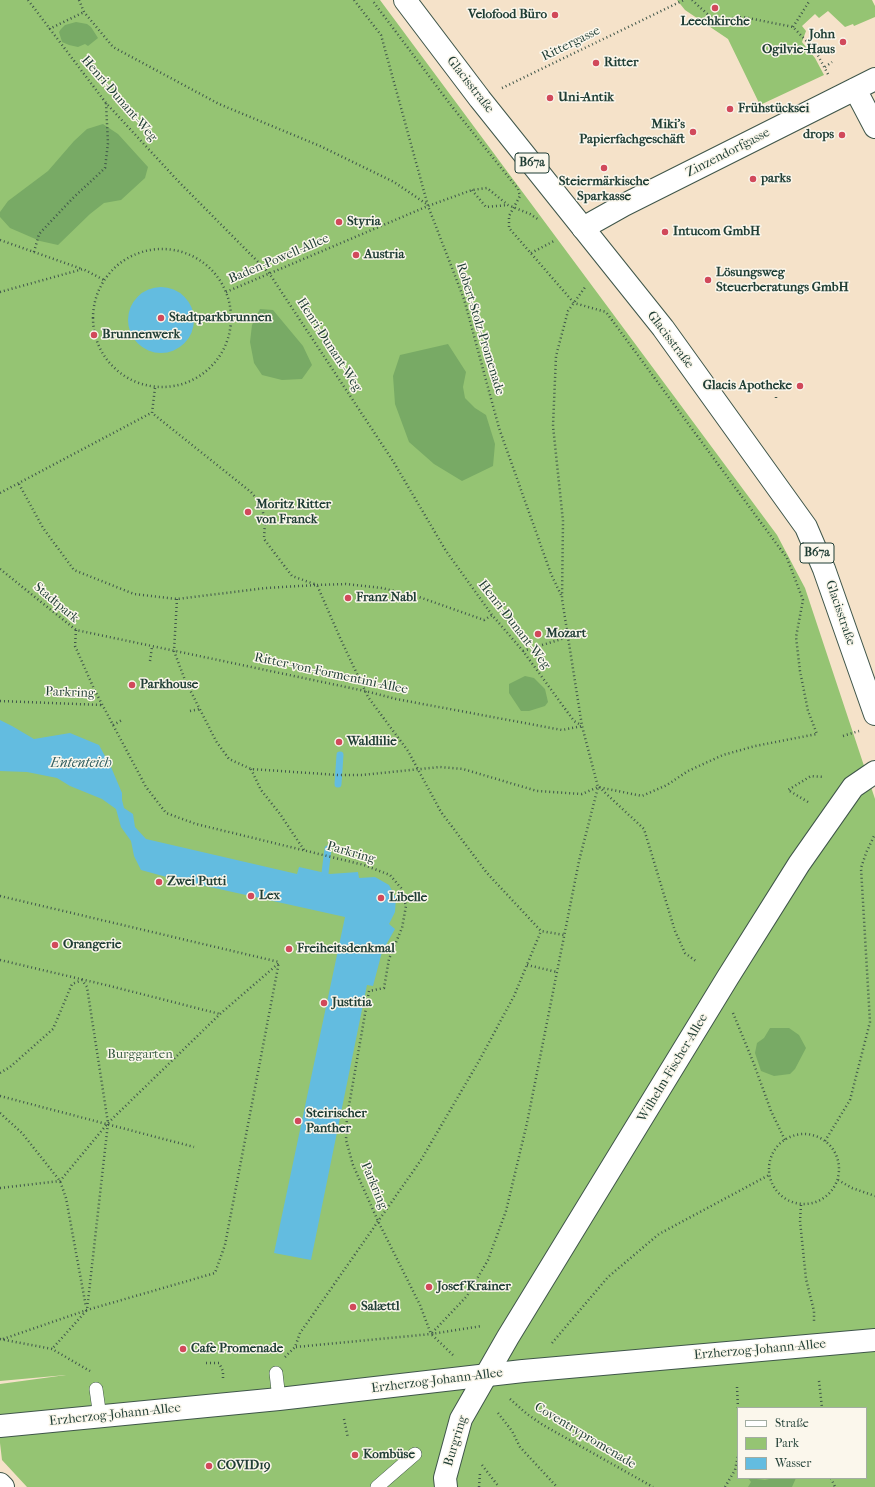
<!DOCTYPE html>
<meta charset="utf-8">
<style>
body{margin:0}
#map{position:relative;width:875px;height:1487px;overflow:hidden;background:#f5e2c9;font-family:"IM FELL French Canon",serif}
canvas{display:block}
.legend{position:absolute;left:737px;top:1407px;width:130px;height:72px;box-sizing:border-box;background:#fbf7ec;border:1px solid #a3ada2;margin:0;padding:5px 7px;list-style:none;font-size:12px;color:#1f3d34}
.legend li{display:flex;align-items:center;gap:8px;height:20px}
.legend b{width:20px;border:1px solid #a3ada2}
</style>
<div id="map">
<canvas width="875" height="1487"></canvas>
<ul class="legend">
<li><b style="height:5px;background:#fff"></b>Straße</li>
<li><b style="height:11px;background:#95c473"></b>Park</li>
<li><b style="height:11px;background:#63bce0"></b>Wasser</li>
</ul>
</div>
<script>
const c = document.querySelector('canvas').getContext('2d');
c.lineJoin = 'round';
function fill(path, color) { c.fillStyle = color; c.fill(path, 'evenodd'); }
const shape = rows => new Path2D(rows.map(r => 'M' + r).join(''));
function stroke(path, color, width, dash) { c.strokeStyle = color; c.lineWidth = width; c.lineCap = dash ? 'butt' : 'round'; c.setLineDash(dash || []); c.stroke(path); }
function drawText(font, color, halo, rows, align = 'center') {
  c.font = font + ' "IM FELL French Canon",serif'; c.lineWidth = 3; c.setLineDash([]); c.textBaseline = 'middle'; c.strokeStyle = halo; c.fillStyle = color; for (const [text, x, y, turn = 0] of rows) {
    c.save(); c.translate(x, y); c.rotate((+turn || 0) * Math.PI / 180); c.textAlign = isNaN(turn) ? turn : align; if (halo) c.strokeText(text, 0, 0); c.fillText(text, 0, 0); c.restore();
  }
}
fill(shape([
 [0,0,380,0,777,535,805,588,875,799,875,1487,27,1487,2,1460,0,1443,0,1384,66,1375,0,1381],
 [738,1408,866,1408,866,1478,738,1478],
 [677,0,872,0,875,6,875,17,854,26,853,24,845,27,828,11,819,18,815,14,802,26,806,31,802,42,815,58,824,75,760,105,728,39,685,10]
]), '#95c473');
fill(shape([
 [76,22,87,24,91,27,98,38,88,46,85,44,78,47,69,45,62,42,59,32,61,29,65,25],
 [103,124,118,134,148,167,145,178,121,200,104,203,90,214,58,245,40,241,10,228,0,217,0,212,8,201,48,171,74,141,87,129],
 [260,309,273,310,303,346,312,365,302,379,282,380,262,375,254,363,250,342,252,325],
 [448,344,466,372,463,387,465,398,475,408,486,415,495,444,493,466,462,481,434,464,409,442,395,404,393,376,400,355],
 [525,676,534,678,545,689,548,702,545,706,529,711,521,711,509,693,509,684],
 [770,1028,789,1028,799,1035,806,1048,795,1069,790,1074,774,1076,761,1071,755,1053,757,1043,764,1038],
 [748,1478,765,1480,774,1478,796,1478,792,1487,748,1487,751,1482]
]), '#78aa65');
fill(shape([
 '128 320a33 33 0 1 1 66 0a33 33 0 1 1-66 0Z',
 [0,720,12,726,34,739,70,733,99,745,111,767,122,793,122,800,124,808,133,814,135,827,146,839,297,874,299,867,330,874,358,872,359,878,375,877,389,885,396,898,395,912,389,924,395,929,382,952,373,986,367,985,311,1260,274,1253,345,917,174,879,141,870,134,856,131,841,121,827,116,809,102,799,70,786,57,778,27,772,0,771]
]), '#63bce0');
stroke(shape([
 [338,784,340,755],
 [325,873,328,849]
]), '#63bce0', 7);
const service = shape([
 [276,1373,279,1399],
 [96,1389,100,1417],
 [377,1487,415,1454]
]);
const minor = shape([
 [855,89,875,127],
 [583,228,624,205,875,79],
 [0,1426,279,1399,523,1371,875,1340],
 [0,1484,3,1487]
]);
const primary = shape([
 [405,0,480,99,663,328,806,527,824,569,875,714],
 [446,1487,445,1478,461,1419,508,1337,728,977,799,864,853,787,875,772]
]);
stroke(service, '#3f564a', 14);
stroke(minor, '#3f564a', 24);
stroke(primary, '#3f564a', 24);
stroke(shape([
 [28,0,106,103,178,181,269,273,393,461,446,551,492,615,523,651,574,721,581,725],
 [79,0,84,12,113,47,219,104,320,146,394,182,428,205],
 [354,0,381,35,428,206,464,299,499,428,551,574,562,597],
 [692,0,714,20,743,17,793,27,815,50,829,76],
 [793,27,810,0],
 [49,29,84,12],
 [825,67,832,62],
 [502,88,684,0],
 [472,190,486,207,508,205],
 [0,240,82,269],
 '93 318a69 69 0 1 1 138 0a69 69 0 1 1-138 0Z',
 [34,252,39,234,72,199,105,168,108,143,106,103],
 [531,253,554,241],
 [0,292,83,269,104,280],
 [226,292,428,206,472,190,487,188,508,205,530,214,539,220],
 [155,388,152,413,251,492,261,504,265,521,264,539,292,576,317,585,346,584,382,588,419,597,484,620,492,615],
 [776,398,776,397],
 [19,484,43,528,74,570,134,594,177,599,266,588,317,585,341,640,368,697,408,751,441,812,487,873,541,931,564,935],
 [0,493,151,413],
 [0,569,76,630,365,691,396,699,562,730,582,726],
 [177,599,174,651,185,680,216,741,229,759,251,769,338,775,362,775,440,767,463,769,537,791,582,794,598,787,642,796,667,785,688,771,723,755,755,746,817,734,808,711,800,671,796,637,803,600,787,558,606,312,574,303,509,228,509,216,520,196,518,189,450,104,372,0],
 [76,630,75,646,95,691,146,787,166,813,196,824,364,865,390,875,401,888,406,906,402,928,389,959,384,988,369,991,347,1117,346,1140,353,1165,378,1221,420,1305,431,1334],
 [523,651,568,637],
 [150,661,152,647],
 [0,701,102,705],
 [190,711,200,709],
 [113,725,122,720],
 [843,736,859,731],
 [251,769,261,790,280,814,304,850],
 [599,787,644,829,675,931,685,953,697,962],
 [808,802,788,790,811,776,824,777],
 [0,896,279,962],
 [0,960,110,986,220,1014],
 [527,965,557,972],
 [733,1013,754,1064,771,1111,785,1140],
 [0,1073,10,1067,53,1029,72,984,82,980,87,987,108,1123,87,1310,52,1349],
 [0,1096,194,1147],
 [0,1113,22,1133,60,1181,66,1198,86,1307],
 '769 1169a35 35 0 1 1 70 0a35 35 0 1 1-70 0Z',
 [825,1141,850,1100,870,1022,861,868,866,853,875,834],
 [838,1180,852,1188,875,1196],
 [0,1188,60,1181,108,1123,220,1014,279,963],
 [801,1205,800,1221,806,1279,814,1311,814,1321],
 [0,1339,52,1349,90,1371],
 [3,1339,87,1310,215,1273,225,1245,279,962],
 [552,1343,608,1277,659,1234,769,1175],
 [296,1347,431,1334,482,1326],
 [453,1355,431,1334,467,1296,488,1260,506,1211,527,1123,579,861,598,787,582,726,562,599,563,521,553,426,556,356,568,311,586,286],
 [285,1357,295,1347,300,1333,421,1160,479,1061,514,996,541,931],
 [206,1363,219,1363,223,1371,223,1378],
 [819,1381,822,1408],
 [737,1387,738,1408],
 [510,1399,527,1414,543,1425,653,1487],
 [498,1413,512,1431,520,1447,557,1487],
 [344,1419,348,1438],
 [482,1465,499,1487],
 [831,1478,835,1487],
 [479,1487,480,1473],
 [725,1487,735,1470,738,1456]
]), '#3f564a', 2.5, [1, 3]);
stroke(service, '#fff', 13);
stroke(minor, '#fff', 22);
stroke(primary, '#fff', 22);
for (const [x, y, r, color] of [
 [715,8,4,"#d1495b"],
 [555,15,4,"#d1495b"],
 [843,42,4,"#d1495b"],
 [596,63,4,"#d1495b"],
 [550,98,4,"#d1495b"],
 [730,109,4,"#d1495b"],
 [693,132,4,"#d1495b"],
 [842,135,4,"#d1495b"],
 [604,168,4,"#d1495b"],
 [753,179,4,"#d1495b"],
 [339,222,4,"#d1495b"],
 [665,232,4,"#d1495b"],
 [356,255,4,"#d1495b"],
 [708,280,4,"#d1495b"],
 [161,318,4,"#d1495b"],
 [94,335,4,"#d1495b"],
 [800,386,4,"#d1495b"],
 [248,512,4,"#d1495b"],
 [348,598,4,"#d1495b"],
 [538,634,4,"#d1495b"],
 [132,685,4,"#d1495b"],
 [339,742,4,"#d1495b"],
 [159,882,4,"#d1495b"],
 [251,896,4,"#d1495b"],
 [381,898,4,"#d1495b"],
 [55,945,4,"#d1495b"],
 [289,949,4,"#d1495b"],
 [324,1003,4,"#d1495b"],
 [298,1121,4,"#d1495b"],
 [429,1287,4,"#d1495b"],
 [353,1307,4,"#d1495b"],
 [183,1349,4,"#d1495b"],
 [355,1455,4,"#d1495b"],
 [209,1466,4,"#d1495b"]
]) { const dot = new Path2D(); dot.arc(x, y, r, 0, 2 * Math.PI); c.fillStyle = color; c.fill(dot); stroke(dot, '#fbf7ec', 1.5); }
for (const [x, y, w] of [
 [532,163,34],
 [817,553,34]
]) { const box = new Path2D(); box.roundRect(x - w / 2, y - 10, w, 20, 3); c.fillStyle = '#fbf7ec'; c.fill(box); stroke(box, '#1f3d34', 1); }
drawText('bold 12px', '#1f3d34', null, [
 ["B67a",532,163],
 ["B67a",817,553]
]);
drawText('bold 13px', '#1f3d34', '#fbf7ec', [
 ["Velofood Büro",547,15,"right"],
 ["Leechkirche",715,22,"center"],
 ["John",835,35,"right"],
 ["Ogilvie-Haus",835,50,"right"],
 ["Ritter",604,63],
 ["Uni-Antik",558,98],
 ["Frühstücksei",738,109],
 ["Miki's",685,125,"right"],
 ["Papierfachgeschäft",685,140,"right"],
 ["drops",834,135,"right"],
 ["parks",761,179],
 ["Steiermärkische",604,182,"center"],
 ["Sparkasse",604,197,"center"],
 ["Styria",347,222],
 ["Intucom GmbH",673,232],
 ["Austria",364,255],
 ["Lösungsweg",716,273],
 ["Steuerberatungs GmbH",716,288],
 ["Stadtparkbrunnen",169,318],
 ["Brunnenwerk",102,335],
 ["Glacis Apotheke",792,386,"right"],
 ["Moritz Ritter",256,505],
 ["von Franck",256,520],
 ["Franz Nabl",356,598],
 ["Mozart",546,634],
 ["Parkhouse",140,685],
 ["Waldlilie",347,742],
 ["Zwei Putti",167,882],
 ["Lex",259,896],
 ["Libelle",389,898],
 ["Orangerie",63,945],
 ["Freiheitsdenkmal",297,949],
 ["Justitia",332,1003],
 ["Steirischer",306,1114],
 ["Panther",306,1129],
 ["Josef Krainer",437,1287],
 ["Salættl",361,1307],
 ["Cafe Promenade",191,1349],
 ["Kombüse",363,1455],
 ["COVID19",217,1466]
], 'left');
drawText('13px', '#1f3d34', '#fbf7ec', [
 ["Rittergasse",571,44,-26],
 ["Glacisstraße",470,85,52],
 ["Henri-Dunant-Weg",119,99,49],
 ["Zinzendorfgasse",728,153,-27],
 ["Baden-Powell-Allee",279,259,-23],
 ["Robert-Stolz-Promenade",480,329,73],
 ["Glacisstraße",670,340,53],
 ["Henri-Dunant-Weg",329,345,57],
 ["Stadtpark",56,603,40],
 ["Glacisstraße",840,613,71],
 ["Henri-Dunant-Weg",514,625,52],
 ["Ritter-von-Formentini-Allee",331,674,12],
 ["Parkring",70,693,2],
 ["Parkring",351,853,16],
 ["Wilhelm-Fischer-Allee",673,1068,-59],
 ["Parkring",374,1186,67],
 ["Erzherzog-Johann-Allee",760,1350,-5],
 ["Erzherzog-Johann-Allee",437,1381,-7],
 ["Erzherzog-Johann-Allee",115,1415,-6],
 ["Coventrypromenade",585,1436,31],
 ["Burgring",456,1441,-73]
]);
drawText('13px', '#3c5f44', '#fbf7ec', [
 ["Burggarten",140,1055]
]);
drawText('italic 14px', '#305d5f', '#fbf7ec', [
 ["Ententeich",81,764]
]);
</script>
